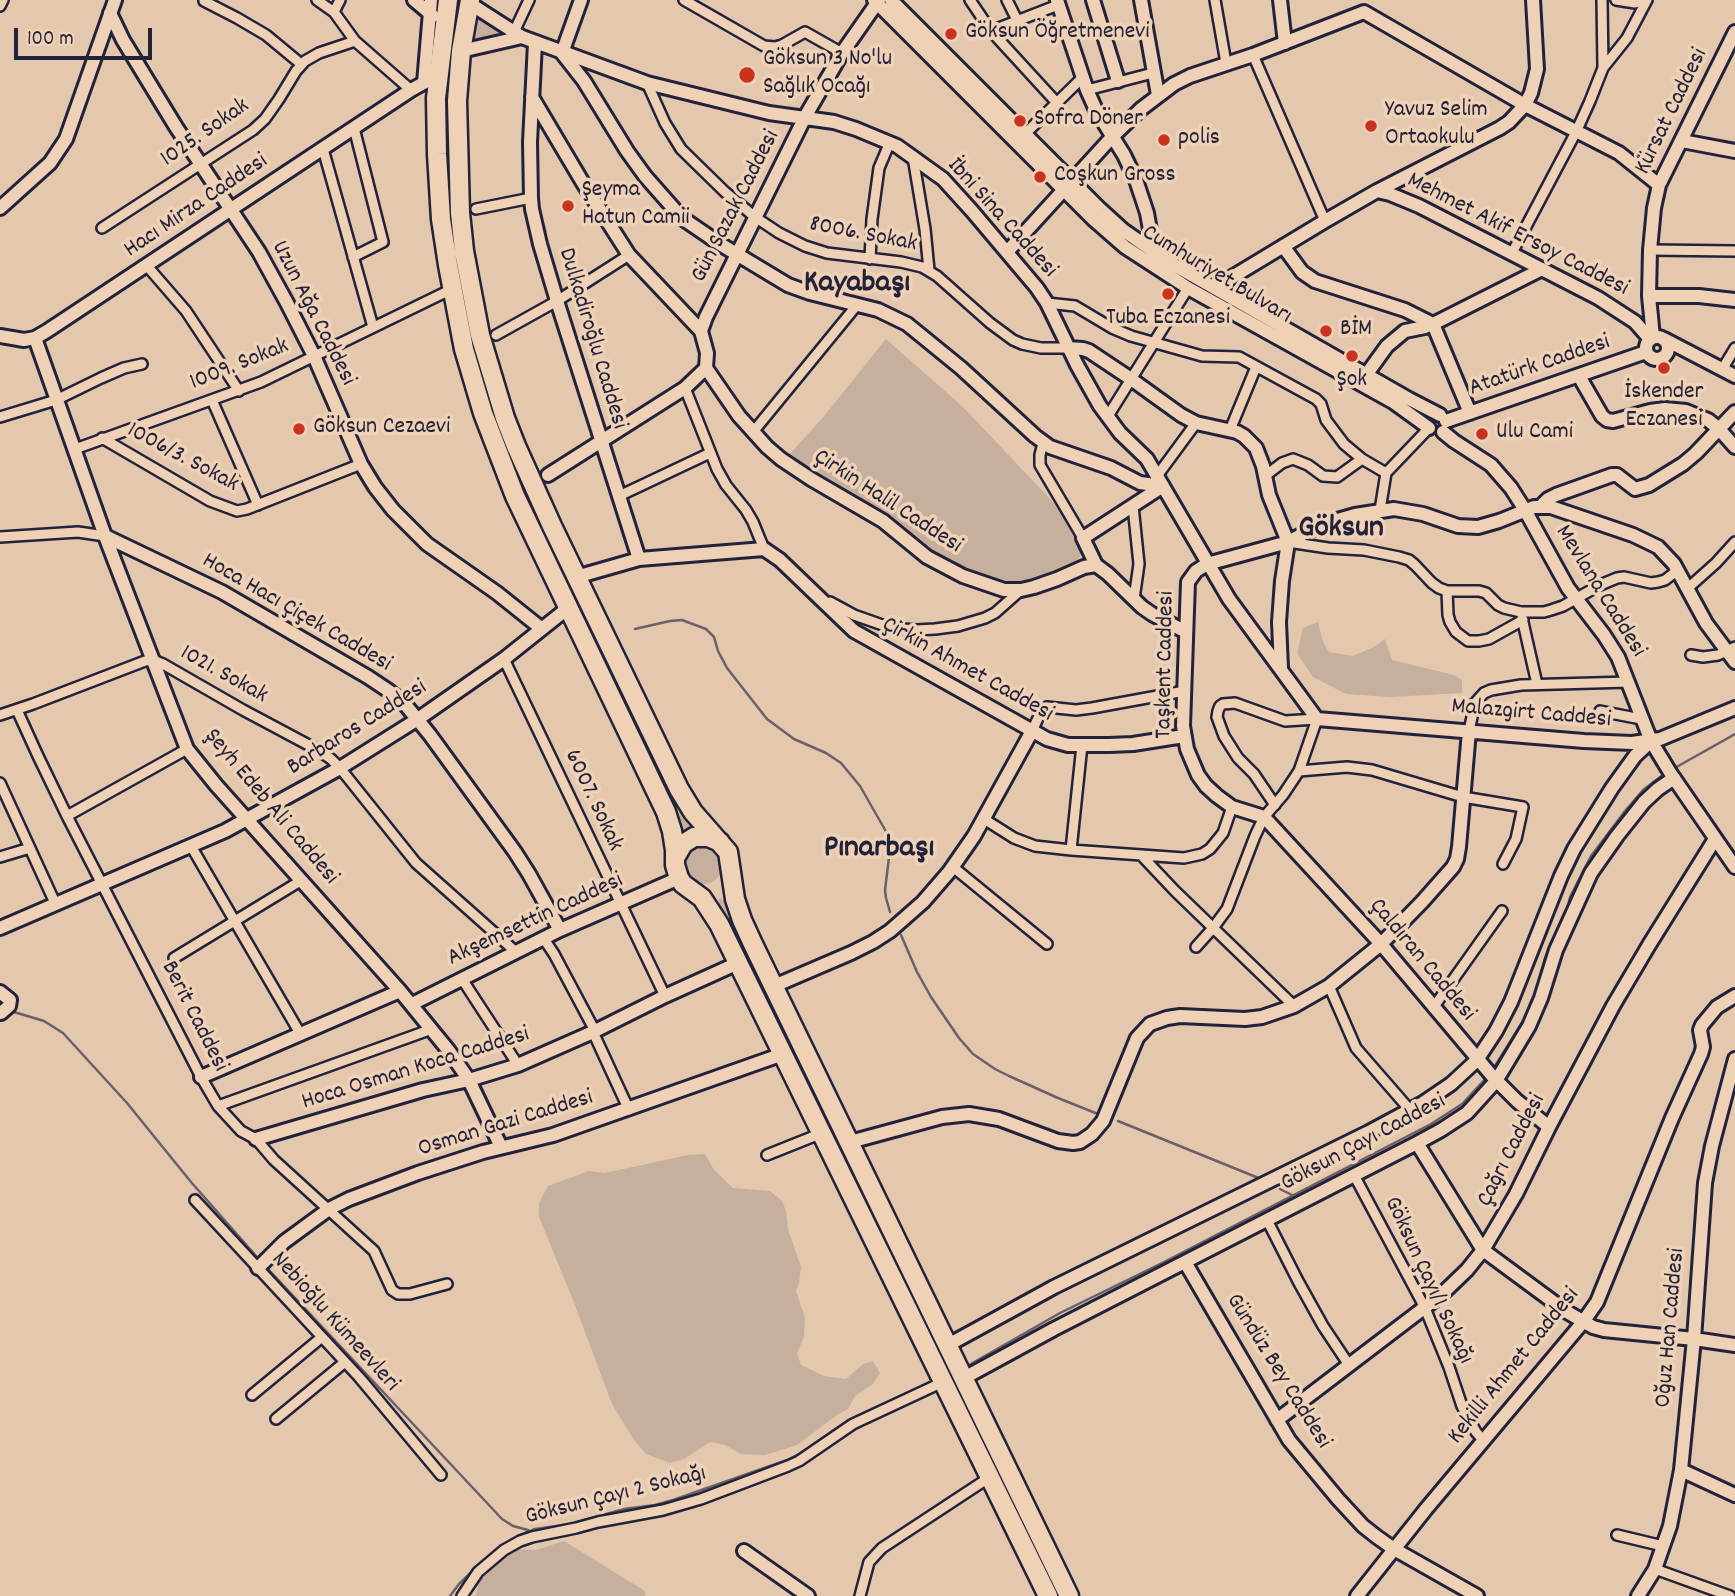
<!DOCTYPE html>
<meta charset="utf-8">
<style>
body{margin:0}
#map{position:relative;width:1735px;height:1596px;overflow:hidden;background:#e3c8ae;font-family:Dekko,sans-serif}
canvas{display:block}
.scale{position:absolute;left:14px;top:28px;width:138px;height:32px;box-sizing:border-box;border:4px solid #22223b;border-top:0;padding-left:9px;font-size:21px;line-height:24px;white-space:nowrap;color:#22223b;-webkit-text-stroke:5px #efd2b6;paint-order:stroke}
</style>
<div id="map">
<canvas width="1735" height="1596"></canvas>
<div class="scale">100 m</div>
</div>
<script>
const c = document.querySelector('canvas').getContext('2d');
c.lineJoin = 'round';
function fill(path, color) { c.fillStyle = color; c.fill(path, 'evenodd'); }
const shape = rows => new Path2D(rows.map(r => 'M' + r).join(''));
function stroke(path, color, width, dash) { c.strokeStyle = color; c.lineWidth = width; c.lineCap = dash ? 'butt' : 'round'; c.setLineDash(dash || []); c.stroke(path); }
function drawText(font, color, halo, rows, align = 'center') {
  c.font = font + ' Dekko,sans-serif'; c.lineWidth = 7; c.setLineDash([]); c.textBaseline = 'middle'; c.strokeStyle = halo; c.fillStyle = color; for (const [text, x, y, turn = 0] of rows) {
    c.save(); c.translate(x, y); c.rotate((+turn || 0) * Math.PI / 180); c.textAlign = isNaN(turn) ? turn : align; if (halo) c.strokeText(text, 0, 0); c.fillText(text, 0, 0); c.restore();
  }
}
fill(shape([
 [455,0,462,0,464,291,575,592,684,817,692,829,681,834,677,821,510,467,476,371,450,248,442,120],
 [479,15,508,34,473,45],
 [886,339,963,407,1052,501,1081,542,1082,552,1077,562,1068,569,1022,585,999,582,968,571,923,548,878,508,788,456,825,415],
 [1318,622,1323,642,1329,652,1353,656,1374,647,1385,639,1392,660,1454,675,1462,680,1462,693,1390,697,1346,694,1313,677,1297,653,1303,628],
 '683 864a20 20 0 1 1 40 0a20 20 0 1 1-40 0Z',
 [721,898,724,901,770,995,1063,1596,1054,1596,718,904,719,899],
 [705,1154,714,1170,733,1188,770,1191,782,1201,786,1211,788,1229,801,1267,799,1283,796,1291,805,1318,804,1337,797,1353,801,1365,824,1376,846,1379,863,1364,873,1361,880,1373,872,1385,855,1396,848,1409,837,1415,797,1445,765,1455,741,1454,725,1445,710,1442,684,1459,670,1463,646,1454,634,1440,612,1404,573,1300,539,1217,539,1203,548,1186,589,1171,605,1173,688,1155],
 [564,1541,645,1591,645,1596,476,1596,479,1581,487,1567,513,1549,536,1550]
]), '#c6af9d');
stroke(shape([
 [635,629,670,621,682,620,706,629,714,637,718,651,727,668,767,719,794,739,826,753,841,763,860,786,888,835,890,849,885,890,886,898,890,912],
 [1673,769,1735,734],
 [1566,915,1570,897,1591,856,1625,811,1643,790,1664,774],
 [901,935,917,972,931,997,959,1038,973,1054,995,1069,1009,1076,1058,1098,1098,1114],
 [1535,996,1545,958,1551,944,1559,931],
 [14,1012,44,1021,63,1033,127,1103,191,1182,257,1257],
 [1493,1069,1527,1015],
 [1118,1121,1261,1179],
 [1280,1189,1292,1195],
 [268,1269,502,1519,513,1526,528,1530],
 [969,1365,1060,1313,1162,1263,1431,1124,1462,1104,1487,1077],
 [450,1596,459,1584,482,1562,511,1540,523,1534,535,1529,571,1524,624,1509,655,1505,673,1500,787,1460,799,1454,847,1421,931,1383]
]), '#6b6067', 2.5);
const street = shape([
 [317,0,334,12,355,41,411,90],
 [684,0,764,46,775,47,782,45,805,32,842,53],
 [970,0,991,31,1057,103],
 [1007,0,1017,20],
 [1215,0,1226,63],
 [1602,0,1603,68,1627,38,1647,0],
 [1616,0,1635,3,1646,0],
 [204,1,237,18,266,35,301,64],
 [0,6,3,0],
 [334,12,340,0],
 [991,31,1058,5],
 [514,32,529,0],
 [1253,55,1325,221],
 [647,83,665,123,681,149,725,192,755,217,779,233,805,246,827,253,901,262,922,267,937,276,990,323,1013,340,1022,344,1041,348,1068,348],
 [1087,90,1153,73],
 [1025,134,1082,78],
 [323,149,373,327],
 [913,157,925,229,929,270],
 [476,209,531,198],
 [102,228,253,130,265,119,279,99,296,71,305,61,319,53,355,41],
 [1650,250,1735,251],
 [1512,253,1576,132,1590,101,1603,68],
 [353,257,383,242,354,128],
 [870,259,872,219,879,168,890,142],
 [147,266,186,311,239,391],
 [1047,303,1075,306,1112,328,1131,336,1202,356,1239,357,1316,399,1321,404,1326,420,1344,444,1362,459,1386,473,1380,510],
 [496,335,557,301,629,255],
 [1723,368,1735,348],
 [685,388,717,469,726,485,746,510,753,522,764,549],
 [212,400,258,505],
 [1108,416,1188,288],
 [0,417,56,400,101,378,124,368,142,364],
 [1230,430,1256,367],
 [753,432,857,305],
 [102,438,210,501,237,511,247,509,361,464],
 [1043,443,1040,455,1040,465,1083,538],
 [75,449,261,382,452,289],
 [1386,473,1429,428],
 [1157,476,1196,423],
 [1265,476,1282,463,1293,459,1308,465,1323,476,1337,477,1362,459],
 [619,496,710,453],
 [1133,506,1139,564,1134,599],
 [0,537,78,532,105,536],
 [1288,542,1328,548,1364,550,1399,557,1409,560,1415,565,1432,583,1439,588,1447,591,1479,591,1486,593,1498,605,1504,608,1521,612,1544,612,1551,610,1563,606,1600,585,1617,578,1624,577,1651,583,1658,582,1665,580,1678,570],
 [1688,588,1716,563,1735,542],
 [1447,591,1448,615,1450,622,1456,632,1468,641,1479,641,1489,639,1523,620],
 [830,602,854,615,891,628,916,630,935,629,958,626,985,618,995,613,1021,590],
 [1522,618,1537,684],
 [1691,655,1703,657,1718,655,1735,647],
 [504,659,665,996],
 [17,710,38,756,67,816,201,1077,218,1106,241,1131,256,1139,274,1160,374,1251,392,1290,398,1294,410,1294,447,1284],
 [1600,711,1641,719],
 [0,715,33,704,145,661,153,660,163,664,243,710,318,750,331,759,340,768,416,863,516,952],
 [1032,731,1039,716,1047,707,1076,710,1092,708,1185,691],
 [1469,731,1475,703,1484,693,1491,690,1521,685,1629,682],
 [1299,771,1347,767,1372,770,1463,797,1523,807,1516,839,1503,864],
 [0,783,56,905],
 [67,816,187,749],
 [984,819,1014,838,1035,846,1071,850,1184,858,1202,854,1210,849,1223,833,1232,807],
 [191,846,301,1035],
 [1071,850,1082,745],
 [1141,855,1175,891,1294,1006],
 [0,857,30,848],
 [953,867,1047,944],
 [544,939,554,954,595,1031],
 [1196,947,1213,928,1227,909,1255,836,1264,817,1283,795,1299,771,1317,719,1285,721,1235,703,1223,704,1220,706,1218,711,1217,717,1224,736,1238,758,1254,774,1275,805],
 [174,958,302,880],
 [462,979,518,1065],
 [1329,986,1356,1048,1410,1110],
 [1433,1008,1502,911],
 [593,1032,629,1110],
 [218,1106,432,1029],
 [767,1155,822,1133],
 [1354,1175,1425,1308,1449,1367,1462,1406,1476,1432,1484,1441],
 [195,1200,359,1377,441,1475],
 [1267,1220,1298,1281,1323,1326,1349,1365],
 [252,1395,322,1337],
 [276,1419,345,1362],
 [1617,1535,1663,1546],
 [1655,1569,1730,1596],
 [462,1596,478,1572,504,1550,520,1541,532,1537,576,1528,598,1522,663,1510,701,1499,788,1466,799,1461,853,1424,943,1382],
 [860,1596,869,1562,882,1548,990,1477]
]);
const secondary = shape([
 [414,0,433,16],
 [581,0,562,53,584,81,627,151,645,176,682,218,720,244,788,285,810,293,878,310,907,324,961,368,1035,436,1050,447,1111,468,1140,483,1163,486,1083,538,1096,565],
 [874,0,1093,219,1125,247,1188,288,1393,402,1429,428],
 [891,0,1100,209,1123,230,1169,262,1409,399,1440,415],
 [1057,0,1087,90,1096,110,1124,155,1136,180,1147,213,1154,252],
 [1093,0,1118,81],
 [1141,0,1158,95],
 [1280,0,1285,43],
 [469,3,522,37,647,83,769,113,834,122,856,129,897,146,943,179,972,211,1037,288,1047,303,1077,365,1100,406,1120,433,1147,459,1229,599,1317,719,1584,741,1632,743,1660,739,1735,708],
 [110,13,123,40,176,127,259,252,287,303,314,356,361,464,375,487,393,510,427,544,497,593,542,629],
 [535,43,530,142,531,198,532,209,540,244,557,301,639,559],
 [461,51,522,37],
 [424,83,431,0],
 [532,97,583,183,629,255,701,331],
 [1682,141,1735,151],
 [1377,191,1500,128,1509,122,1525,105,1531,93,1537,69,1533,0],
 [0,208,50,163,66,139,115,0],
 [1283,246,1302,272,1315,281,1405,310,1433,324,1470,413],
 [1007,252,1112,137,1141,109,1174,84,1190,76,1253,55,1364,12,1525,105,1619,153,1659,185],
 [1214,288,1325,221,1377,191,1390,194,1419,206,1598,298,1635,322,1650,339],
 [1649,296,1699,296,1735,300],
 [0,336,24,340,35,338,47,331,411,90,438,75],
 '1646 348a11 11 0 1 1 22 0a11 11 0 1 1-22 0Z',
 [1653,337,1649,296,1650,250,1654,208,1659,185,1735,32],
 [35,338,105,536,187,749,216,785,400,991,449,1051,469,1080,501,1147],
 [1664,339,1735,376],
 [1068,348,1083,349,1089,351,1131,379,1181,415,1196,423,1237,432,1244,436,1256,448,1263,466,1269,495,1288,542,1282,581,1279,622,1281,668],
 [706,368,739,416,767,447,781,459,811,479,883,521,927,557,963,576,1004,590,1021,590,1034,587,1057,579,1084,567,1096,565,1108,574,1142,607,1152,614,1186,632],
 [706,368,707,353,701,331,706,317,805,117,842,53,879,0],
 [1366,375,1387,346,1405,331,1425,327,1433,324,1542,269],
 [1579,376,1602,416,1607,420,1613,421,1650,411,1665,409,1686,411,1708,420,1719,429,1735,447],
 [1446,421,1646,352],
 [1443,432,1454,441,1491,465,1511,488,1525,510,1568,588,1604,635,1618,657,1651,741,1671,774,1735,867],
 [548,475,685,388,706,368],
 [1541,506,1548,499,1556,495,1612,475,1617,475,1635,489,1649,485,1683,464,1696,453,1735,412],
 [105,536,222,592,368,677,389,691,404,703,430,735,515,852,529,874,560,930],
 [576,577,639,559,764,549,780,560,854,631,1047,739,1068,745,1109,745,1133,744,1184,736],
 [0,928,225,831,340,768,418,719,504,659,568,608],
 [774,986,851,953,873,942,890,931,923,902,949,872,974,836,1032,731],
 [0,992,10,1000,9,1006,1,1013],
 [412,1004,560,930,679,878],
 [201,1077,400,991],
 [1549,1127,1517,1101,1493,1077,1381,944,1264,817,1232,807,1217,796,1206,786,1198,775,1187,749,1183,726,1188,582,1196,571,1207,564,1288,542,1320,525,1355,515,1394,509,1423,514,1458,526,1478,527,1499,521,1534,507,1551,507,1633,535,1658,547,1674,564,1706,623,1735,662],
 [256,1139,423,1090,469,1080,518,1065,593,1032,665,996,738,963],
 [850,1142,942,1117,969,1114,999,1119,1058,1141,1073,1143,1080,1142,1092,1134,1103,1121,1137,1038,1150,1024,1167,1018,1180,1016,1245,1019,1262,1017,1294,1006,1329,986,1381,944,1422,902,1453,867,1457,859,1459,847,1469,731],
 [1417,1143,1483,1250,1567,1312,1593,1327,1604,1330,1694,1339,1735,1345],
 [1185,1262,1289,1440,1338,1499,1363,1526,1377,1537,1394,1549,1477,1596],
 [258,1268,284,1242,329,1209,349,1199,418,1173,483,1152,553,1135,783,1054],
 [948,1345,1054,1287,1369,1132,1423,1103,1451,1084,1477,1060,1496,1031,1511,1002,1561,876,1574,849,1612,788,1635,756,1651,741],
 [964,1378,1054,1329,1417,1143,1441,1130,1467,1113,1496,1081,1529,1026,1541,998,1556,950,1591,873,1617,836,1644,802,1658,789,1674,778],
 [1277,1420,1441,1295,1467,1270,1483,1250,1516,1194,1549,1127,1613,1006,1649,945,1715,839],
 [1681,1470,1735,1495],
 [744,1551,808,1596],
 [1357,1596,1426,1509,1583,1322,1597,1302,1672,1118,1701,1054,1703,1047,1700,1030,1702,1025,1717,1007,1735,996],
 [1638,1596,1655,1569,1663,1546,1670,1526,1681,1470,1694,1339,1705,1183,1712,1146,1735,1059]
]);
const highway = shape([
 [448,0,436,98,437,154,441,219,448,265,464,349,483,413,515,496,666,812,672,831,675,850,675,865,679,878,683,884,702,898,719,924,1048,1596],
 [470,0,461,51,457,101,460,213,464,251,480,335,505,418,516,446,552,526,679,789,693,812,728,852,735,899,742,920,753,944,1069,1596],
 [675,858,683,844,694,837,708,837,720,842]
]);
stroke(street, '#22223b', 14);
stroke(secondary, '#22223b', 18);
stroke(highway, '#22223b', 23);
stroke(street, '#efd2b6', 9);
stroke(secondary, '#efd2b6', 12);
stroke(highway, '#efd2b6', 18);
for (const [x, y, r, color] of [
 [951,34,7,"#c8321e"],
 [747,75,9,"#c8321e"],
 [1020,121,7,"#c8321e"],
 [1371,126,7,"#c8321e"],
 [1164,140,7,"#c8321e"],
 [1040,177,7,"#c8321e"],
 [568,206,7,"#c8321e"],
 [1168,294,7,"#c8321e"],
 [1326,331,7,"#c8321e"],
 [1352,356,7,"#c8321e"],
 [1664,368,7,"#c8321e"],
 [299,429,7,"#c8321e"],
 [1482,434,7,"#c8321e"]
]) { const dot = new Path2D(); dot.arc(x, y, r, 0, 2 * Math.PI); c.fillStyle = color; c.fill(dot); stroke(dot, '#efd2b6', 2.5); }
drawText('24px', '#22223b', '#efd2b6', [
 ["Göksun Öğretmenevi",965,34],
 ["Göksun 3 No'lu",763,61],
 ["Sağlık Ocağı",763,89],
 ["Yavuz Selim",1385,112],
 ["Ortaokulu",1385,140],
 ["Sofra Döner",1034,121],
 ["polis",1178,140],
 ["Coşkun Gross",1054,177],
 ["Şeyma",582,192],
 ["Hatun Camii",582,220],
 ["Tuba Eczanesi",1168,320,"center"],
 ["BİM",1340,331],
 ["Şok",1352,382,"center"],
 ["İskender",1664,394,"center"],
 ["Eczanesi",1664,422,"center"],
 ["Göksun Cezaevi",313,429],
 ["Ulu Cami",1496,434]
], 'left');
drawText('24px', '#22223b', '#efd2b6', [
 ["Kürsat Caddesi",1673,112,-64],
 ["1025. Sokak",206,134,-35],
 ["Hacı Mirza Caddesi",197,207,-34],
 ["Gün Sazak Caddesi",737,207,-63],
 ["İbni Sina Caddesi",1001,219,48],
 ["8006. Sokak",863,236,11],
 ["Mehmet Akif Ersoy Caddesi",1517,236,27],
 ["Cumhuriyet Bulvarı",1216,276,31],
 ["Uzun Ağa Caddesi",312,314,63],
 ["Dulkadiroğlu Caddesi",591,339,73],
 ["1009. Sokak",240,366,-22],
 ["Atatürk Caddesi",1540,367,-19],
 ["1006/3. Sokak",182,459,28],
 ["Çirkin Halil Caddesi",887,503,33],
 ["Mevlana Caddesi",1599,592,58],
 ["Hoca Hacı Çiçek Caddesi",296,614,30],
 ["Taşkent Caddesi",1167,665,-89],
 ["Çirkin Ahmet Caddesi",967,671,29],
 ["1021. Sokak",223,676,29],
 ["Malazgirt Caddesi",1531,715,5],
 ["Barbaros Caddesi",358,729,-32],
 ["6007. Sokak",592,801,65],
 ["Şeyh Edeb Ali Caddesi",270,808,50],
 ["Akşemsettin Caddesi",536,921,-25],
 ["Çaldıran Caddesi",1421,961,50],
 ["Berit Caddesi",193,1017,63],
 ["Hoca Osman Koca Caddesi",416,1070,-17],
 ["Osman Gazi Caddesi",506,1125,-17],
 ["Göksun Çayı Caddesi",1364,1144,-28],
 ["Çağrı Caddesi",1513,1151,-63],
 ["Göksun Çayı/1 Sokağı",1427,1281,65],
 ["Nebioğlu Kümeevleri",334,1323,48],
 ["Oğuz Han Caddesi",1672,1328,-85],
 ["Kekilli Ahmet Caddesi",1515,1367,-51],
 ["Gündüz Bey Caddesi",1277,1372,58],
 ["Göksun Çayı 2 Sokağı",616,1497,-14]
]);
drawText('bold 32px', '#22223b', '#efd2b6', [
 ["Kayabaşı",857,286],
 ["Göksun",1341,531],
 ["Pınarbaşı",879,851]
]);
</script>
